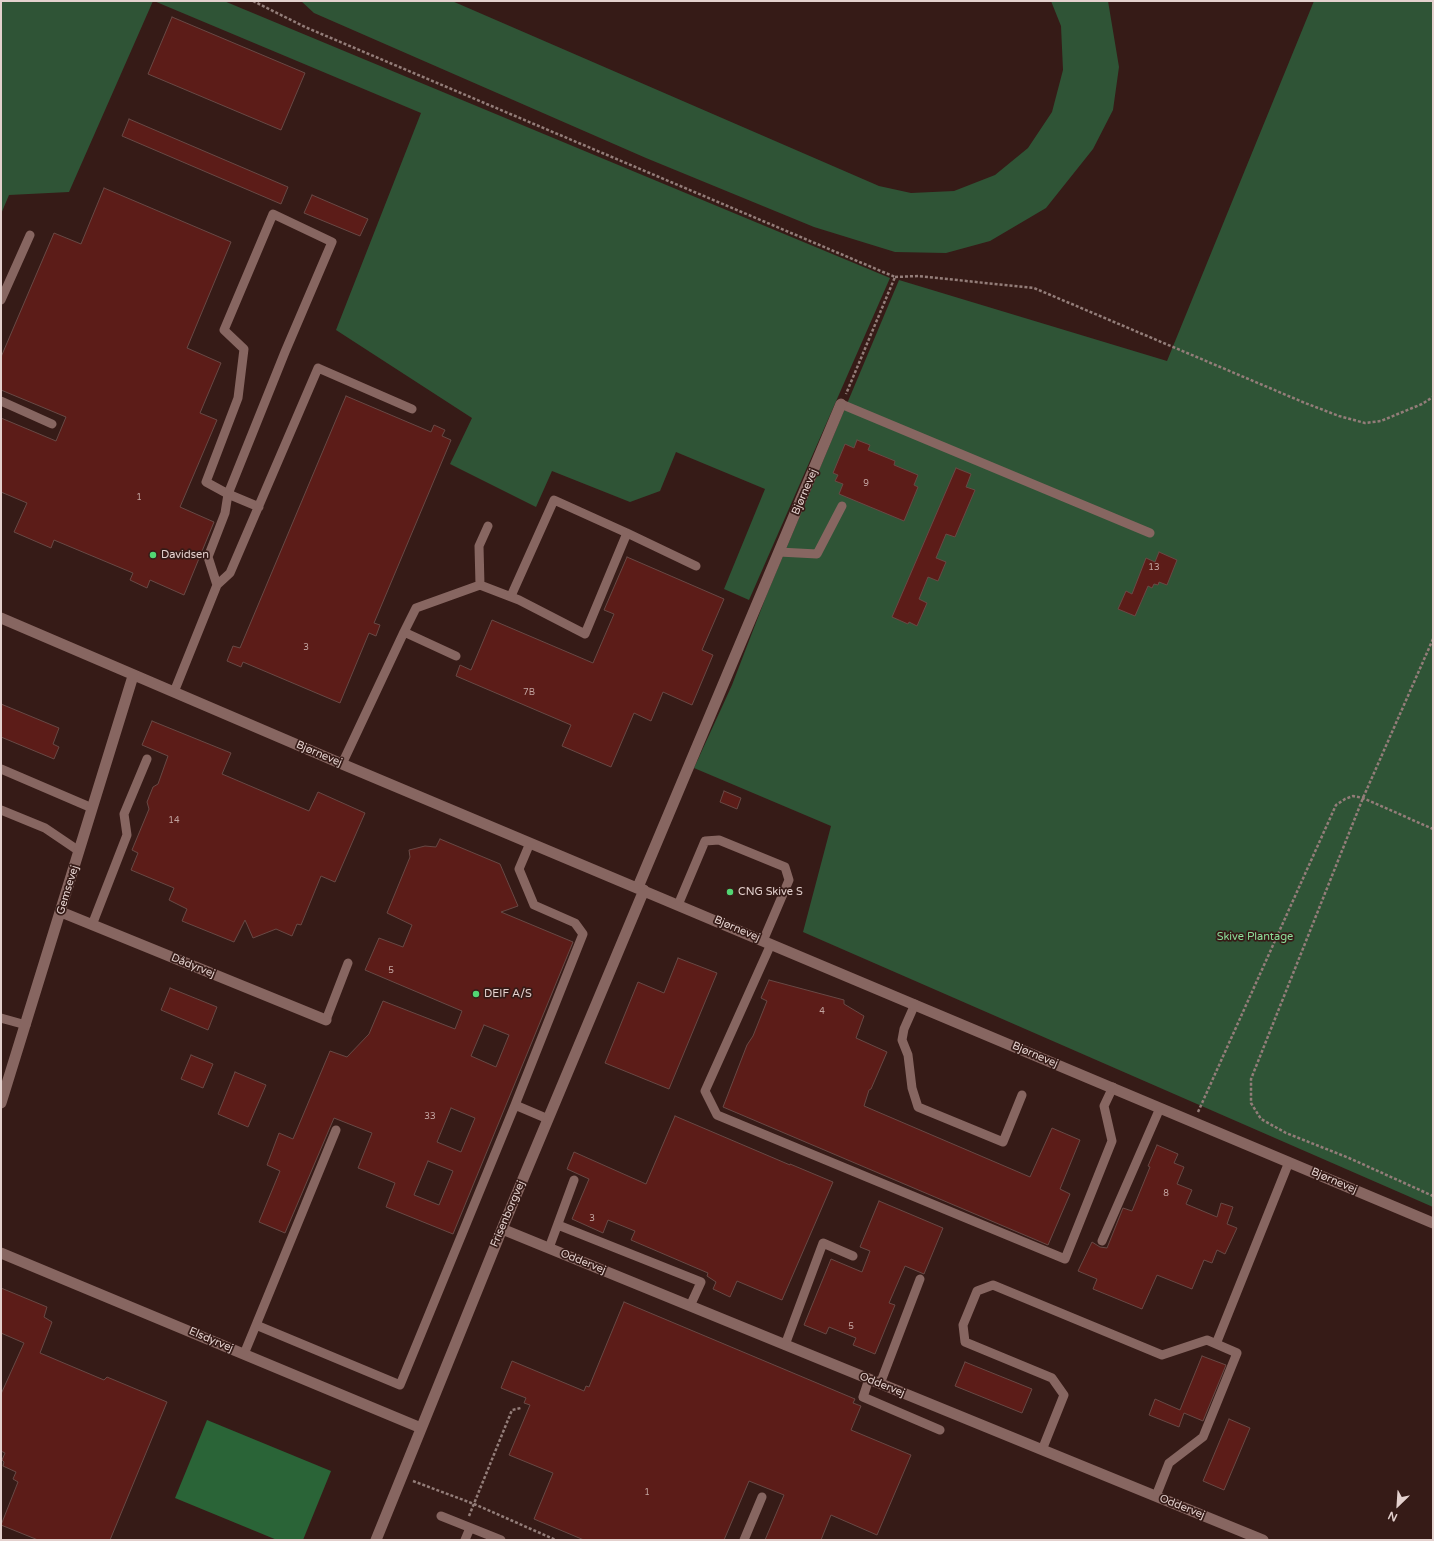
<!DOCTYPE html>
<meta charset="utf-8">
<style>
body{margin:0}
#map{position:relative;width:1434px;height:1541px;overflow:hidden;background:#361b17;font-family:"Varela Round",sans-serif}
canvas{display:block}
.frame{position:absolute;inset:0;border:2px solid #e4d1ce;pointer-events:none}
.north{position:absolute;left:1378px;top:1485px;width:40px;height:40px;-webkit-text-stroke:3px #361b17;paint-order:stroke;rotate:205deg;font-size:11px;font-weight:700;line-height:16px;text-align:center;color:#e4d1ce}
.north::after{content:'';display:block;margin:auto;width:14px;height:18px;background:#e4d1ce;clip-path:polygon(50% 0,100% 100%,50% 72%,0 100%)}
</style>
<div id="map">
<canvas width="1434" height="1541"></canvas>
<div class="frame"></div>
<div class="north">N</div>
</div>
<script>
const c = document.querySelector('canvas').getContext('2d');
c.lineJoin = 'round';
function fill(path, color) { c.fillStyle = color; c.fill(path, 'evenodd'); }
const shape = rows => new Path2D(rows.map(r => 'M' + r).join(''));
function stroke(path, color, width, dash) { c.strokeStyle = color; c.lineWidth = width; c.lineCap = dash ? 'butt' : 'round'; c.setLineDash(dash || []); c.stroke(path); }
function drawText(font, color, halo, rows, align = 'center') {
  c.font = font + ' "Varela Round",sans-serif'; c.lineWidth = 3.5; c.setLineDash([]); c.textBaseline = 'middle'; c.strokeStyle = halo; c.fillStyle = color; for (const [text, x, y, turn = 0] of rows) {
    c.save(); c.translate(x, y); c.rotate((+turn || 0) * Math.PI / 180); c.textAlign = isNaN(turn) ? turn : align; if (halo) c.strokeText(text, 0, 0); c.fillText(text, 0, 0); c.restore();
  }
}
fill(shape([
 [1,1,153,1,69,192,9,195,1,214],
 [154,1,224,1,890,278,749,600,724,589,765,489,676,452,660,491,630,502,552,471,536,507,450,464,472,418,336,330,421,113],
 [301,1,452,1,879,186,911,193,954,191,995,175,1028,148,1052,112,1063,70,1061,26,1051,1,1108,1,1119,67,1113,110,1093,149,1046,208,990,241,946,253,895,252,814,227,646,158,314,13],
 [1314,1,1433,1,1433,1207,803,932,831,826,694,768,732,685,767,594,899,280,1167,361]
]), '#2f5436');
fill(shape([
 [207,1420,331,1471,303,1540,277,1540,175,1498]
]), '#2a6437');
const building = shape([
 [172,17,305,73,281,130,148,74,172,17],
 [129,119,288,187,281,204,122,136,129,119],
 [104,188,231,242,187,348,221,363,200,413,217,420,180,507,214,522,184,595,150,580,147,588,130,580,133,573,54,540,51,548,14,532,27,503,1,492,1,418,56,441,66,417,1,390,1,357,54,233,81,244,104,188],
 [312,195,368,219,360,236,304,213,312,195],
 [346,396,431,432,434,425,445,430,442,436,451,440,374,623,380,625,376,636,369,633,340,703,243,662,241,667,227,661,233,646,240,648,346,396],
 [857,440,870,445,868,450,895,461,894,465,918,475,914,485,918,487,904,521,839,494,843,484,835,481,838,475,833,473,845,444,854,448,857,440],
 [956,468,971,474,966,487,975,490,955,537,946,534,936,558,946,562,938,581,928,577,919,599,927,603,917,626,909,622,908,624,892,617,956,468],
 [1159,552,1177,560,1167,585,1159,582,1158,585,1154,584,1152,588,1148,586,1135,616,1118,609,1126,591,1132,594,1146,558,1155,562,1159,552],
 [627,557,724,599,702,650,713,655,692,705,663,692,651,721,634,713,611,767,562,746,571,725,456,676,460,665,471,670,492,620,593,663,614,614,604,610,627,557],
 [1,704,59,728,53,744,59,747,54,759,1,737,1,704],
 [152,721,231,753,222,774,309,811,318,792,365,813,335,882,321,876,301,925,297,924,292,936,276,929,253,938,245,920,234,942,182,921,187,909,169,900,174,888,131,870,138,853,132,850,149,809,147,802,153,787,158,784,168,756,142,745,152,721],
 [724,791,741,798,737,809,720,802,724,791],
 [440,839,500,864,518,906,501,912,573,942,453,1234,386,1207,395,1183,358,1168,372,1133,334,1118,285,1233,259,1222,280,1171,267,1165,279,1133,293,1139,330,1051,347,1057,369,1034,383,1001,455,1029,462,1011,365,970,379,938,403,947,412,925,387,913,410,857,409,850,425,846,436,847,440,839],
 [484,1025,509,1035,496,1067,471,1056,484,1025],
 [451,1108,475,1118,461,1152,437,1142,451,1108],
 [428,1161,453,1171,439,1205,414,1195,428,1161],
 [678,958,717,973,669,1089,605,1063,638,982,664,993,678,958],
 [769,980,844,1000,844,1004,864,1016,856,1038,887,1052,871,1089,869,1090,864,1106,1030,1177,1052,1128,1080,1140,1060,1189,1070,1194,1048,1245,723,1107,747,1045,753,1036,767,1001,761,998,769,980],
 [170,988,217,1007,208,1030,161,1010,170,988],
 [191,1055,213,1064,203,1088,181,1079,191,1055],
 [235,1072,266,1085,248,1127,218,1114,235,1072],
 [675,1116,790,1165,790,1164,833,1182,782,1300,737,1281,730,1297,713,1289,716,1282,707,1276,708,1273,631,1240,635,1231,608,1220,603,1233,572,1219,589,1179,567,1169,574,1152,646,1184,675,1116],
 [1157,1145,1178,1154,1174,1163,1184,1167,1177,1184,1192,1190,1186,1204,1217,1217,1221,1203,1233,1207,1227,1224,1237,1228,1225,1254,1217,1250,1212,1263,1204,1260,1192,1289,1157,1275,1142,1309,1093,1289,1097,1279,1078,1271,1092,1242,1100,1247,1107,1248,1123,1208,1132,1211,1150,1167,1148,1166,1157,1145],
 [879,1201,943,1228,924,1274,905,1266,889,1303,895,1305,875,1354,853,1345,856,1338,829,1327,826,1334,804,1325,831,1259,862,1272,870,1251,860,1247,879,1201],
 [1,1288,47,1307,44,1317,52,1322,40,1353,104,1380,107,1377,167,1402,110,1540,38,1540,1,1525,18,1482,13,1479,16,1472,3,1466,4,1462,2,1460,5,1453,1,1451,1,1394,24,1343,1,1333,1,1288],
 [624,1302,855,1399,853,1403,861,1406,851,1430,911,1455,877,1535,831,1515,821,1540,765,1540,784,1495,749,1481,724,1540,584,1540,534,1519,553,1473,509,1455,530,1405,524,1403,526,1398,501,1388,512,1361,584,1391,586,1386,589,1387,624,1302],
 [1202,1356,1226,1365,1203,1421,1184,1413,1179,1427,1149,1415,1155,1399,1180,1410,1202,1356],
 [965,1362,1032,1389,1022,1413,955,1386,965,1362],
 [1229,1419,1250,1428,1224,1490,1203,1481,1229,1419]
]);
fill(building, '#5c1c18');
stroke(building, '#684945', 1);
stroke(shape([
 [253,1,305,27,895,277,846,394],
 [895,277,918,276,1034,288,1305,403,1339,416,1365,423,1381,421,1422,404,1433,397],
 [1433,639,1363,798,1251,1079,1251,1103,1261,1119,1286,1133,1349,1158,1433,1196],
 [1198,1112,1336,805,1345,799,1353,796,1363,798,1433,829],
 [413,1481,474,1504,556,1540],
 [469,1516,512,1410,521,1408]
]), '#937d79', 2.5, [3, 2]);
stroke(shape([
 [1,300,30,235],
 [1,401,52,424],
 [841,404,1150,533],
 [779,552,817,554,842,506],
 [217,585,208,557,225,513,228,494,285,352,332,242,273,214,224,330,244,349,238,398,206,482,228,494,259,507],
 [480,585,479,546,488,526],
 [511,596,554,500,627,533],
 [404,632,416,608,480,585,519,600,585,634,627,533,696,566],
 [174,692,217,585,230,573,318,368,412,409],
 [342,764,404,632,456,656],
 [1,769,92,808],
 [1,810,45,828,79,851],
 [678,905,705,841,719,840,785,867,789,880,763,941],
 [92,925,127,835,124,814,147,759],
 [771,944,705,1091,717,1115,1065,1259,1112,1141,1104,1106,1113,1087],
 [915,1004,904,1029,902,1040,908,1055,912,1088,918,1107,1003,1142,1022,1095],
 [1,1018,26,1025],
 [326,1020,348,963],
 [515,1105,583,934,575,923,534,905,519,869,530,843],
 [336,1130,256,1325,400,1385,515,1105,548,1119],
 [558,1225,701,1282,690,1306],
 [1102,1241,1160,1108],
 [549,1248,574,1180],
 [1216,1344,1289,1162],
 [785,1345,823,1243,853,1256],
 [244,1354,256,1325],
 [869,1379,863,1397,940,1430],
 [880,1384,920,1279],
 [1042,1450,1064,1395,1052,1378,965,1342,963,1325,977,1291,993,1285,1162,1355,1207,1340,1237,1353,1203,1437,1169,1463,1156,1496],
 [441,1516,501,1540],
 [465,1540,470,1528],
 [744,1540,762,1497]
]), '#876661', 9);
stroke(shape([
 [1,618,342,764,1433,1223],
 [638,887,841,404],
 [61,912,326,1020],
 [1,1103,133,676],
 [502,1229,1263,1540],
 [1,1253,421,1428],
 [376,1540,502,1229,644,890]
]), '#876661', 11);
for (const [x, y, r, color] of [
 [153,555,4,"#52d673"],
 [730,892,4,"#52d673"],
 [476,994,4,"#52d673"]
]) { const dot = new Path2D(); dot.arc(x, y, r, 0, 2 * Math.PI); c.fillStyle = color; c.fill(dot); stroke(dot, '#361b17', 1.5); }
drawText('9px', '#c2a4a0', null, [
 ["9",866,484],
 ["1",139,498],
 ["13",1154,568],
 ["3",306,648],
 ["7B",529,693],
 ["14",174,821],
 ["5",391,971],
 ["4",822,1012],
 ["33",430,1117],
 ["8",1166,1194],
 ["3",592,1219],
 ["5",851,1327],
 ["1",647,1493]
]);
drawText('11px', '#e4d1ce', '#361b17', [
 ["Bjørnevej",805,492,-67],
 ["Bjørnevej",319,754,23],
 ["Gemsevej",68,890,-73],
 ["Bjørnevej",737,929,23],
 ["Dådyrvej",193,966,22],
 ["Bjørnevej",1035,1055,23],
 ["Bjørnevej",1334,1181,23],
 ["Frisenborgvej",508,1214,-67],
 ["Oddervej",583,1262,22],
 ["Elsdyrvej",211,1340,23],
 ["Oddervej",882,1385,22],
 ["Oddervej",1182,1507,22]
]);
drawText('11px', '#e4d1ce', '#361b17', [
 ["Davidsen",161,555],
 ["CNG Skive S",738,892],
 ["DEIF A/S",484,994]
], 'left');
drawText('11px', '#8bdd99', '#361b17', [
 ["Skive Plantage",1255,937]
]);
</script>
